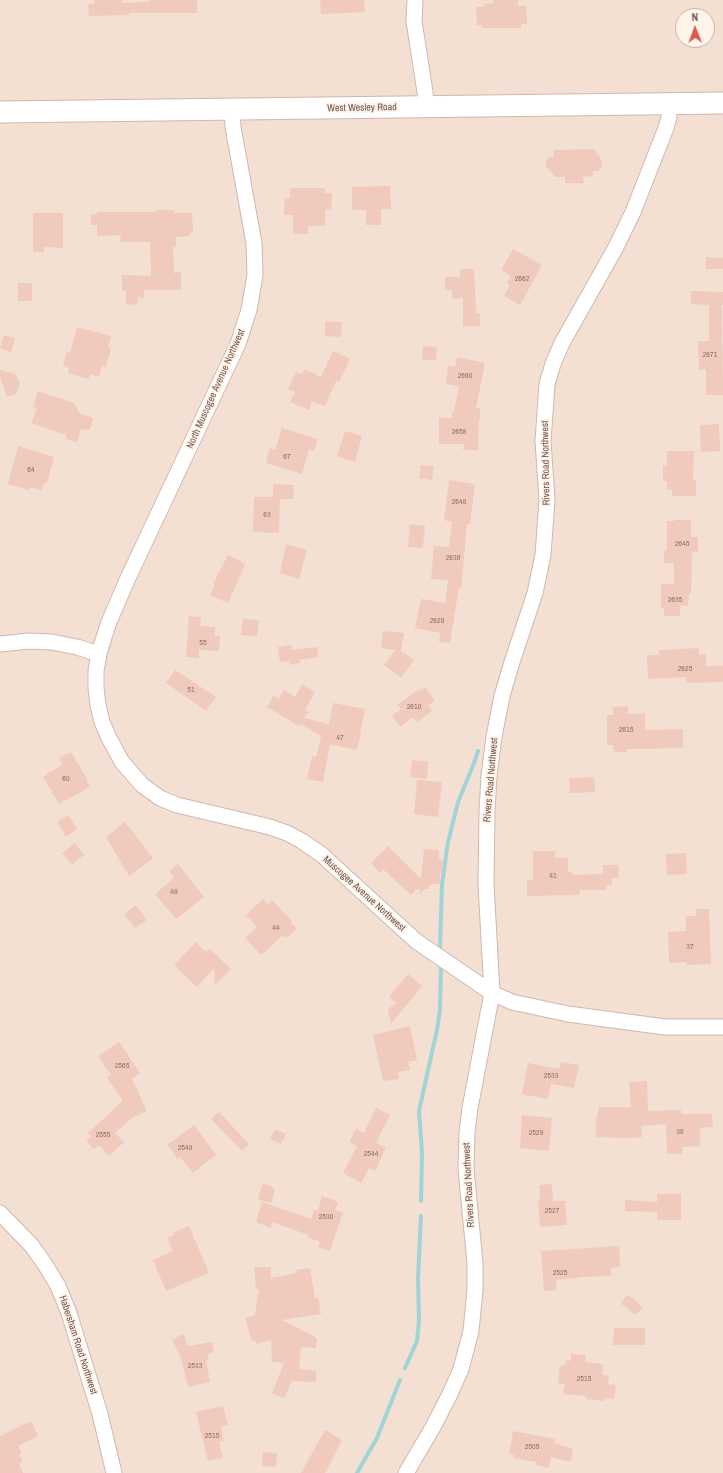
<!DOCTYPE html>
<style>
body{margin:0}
#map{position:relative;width:723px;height:1473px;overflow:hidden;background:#fbefe4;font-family:"Archivo Narrow",sans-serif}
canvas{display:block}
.north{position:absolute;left:675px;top:8px;width:40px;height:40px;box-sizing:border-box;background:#fef4ea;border:1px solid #c6b4aa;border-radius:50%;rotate:359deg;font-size:11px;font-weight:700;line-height:16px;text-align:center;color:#73544b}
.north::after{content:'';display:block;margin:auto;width:14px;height:18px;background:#e15b4d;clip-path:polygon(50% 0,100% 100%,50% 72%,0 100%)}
</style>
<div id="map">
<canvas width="723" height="1473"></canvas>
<div class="north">N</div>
</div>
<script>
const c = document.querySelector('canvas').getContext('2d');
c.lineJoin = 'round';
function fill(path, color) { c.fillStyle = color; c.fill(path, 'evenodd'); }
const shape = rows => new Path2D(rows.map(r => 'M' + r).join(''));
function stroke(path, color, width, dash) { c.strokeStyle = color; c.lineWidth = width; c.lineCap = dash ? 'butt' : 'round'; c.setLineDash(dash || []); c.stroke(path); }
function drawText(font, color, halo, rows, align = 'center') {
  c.font = font + ' "Archivo Narrow",sans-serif'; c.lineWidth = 4; c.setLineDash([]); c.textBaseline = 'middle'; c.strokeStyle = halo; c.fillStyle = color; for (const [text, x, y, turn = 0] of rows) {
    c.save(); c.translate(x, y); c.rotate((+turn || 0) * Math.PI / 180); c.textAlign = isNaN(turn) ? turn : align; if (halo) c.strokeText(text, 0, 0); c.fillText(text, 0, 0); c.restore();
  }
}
fill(shape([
 [0,0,723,0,723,1473,0,1473],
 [683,16,707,16,707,40,683,40]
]), '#f3e0d3');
stroke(shape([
 [440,947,442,884,448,842,458,802,474,763,478,751],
 [421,1201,422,1153,419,1111,437,1030,440,1009,441,967],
 [405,1368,417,1341,419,1320,418,1279,421,1216],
 [357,1473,377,1438,400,1380]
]), '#a0d4d5', 4);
fill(shape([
 [94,0,122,0,122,3,149,2,149,0,197,0,197,13,129,13,129,15,89,16,88,4,94,4],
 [320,0,364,0,365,12,321,14],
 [494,0,518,0,518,6,526,6,527,24,521,24,521,28,482,28,482,25,477,25,476,7,484,7,484,4,494,3],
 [594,149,602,161,602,166,598,171,593,171,593,177,583,176,584,183,565,183,565,177,555,177,546,166,546,161,549,157,554,157,554,150],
 [390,186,391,209,381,209,381,225,366,225,366,210,352,210,352,187],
 [290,188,325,188,325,193,332,193,331,210,325,210,325,226,308,226,308,234,293,234,293,215,284,215,285,198,290,198],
 [156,210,174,210,174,213,192,213,193,233,190,233,190,236,176,237,176,247,173,247,174,273,181,272,181,290,144,290,144,298,138,297,137,305,126,304,126,291,122,291,122,275,151,276,150,242,120,242,121,235,97,236,97,225,91,225,91,214,97,214,97,212,156,212],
 [33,213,63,213,63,248,44,247,44,252,33,252],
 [513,249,542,265,520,305,504,296,510,285,507,283,511,276,501,270],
 [706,257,723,258,723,269,706,269],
 [460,269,474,269,476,313,480,313,480,326,463,326,463,298,452,299,452,290,445,290,445,277,460,277],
 [18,283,32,283,32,301,18,301],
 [691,291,723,292,723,305,722,305,723,395,706,395,706,369,699,370,698,341,709,341,709,305,691,304],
 [325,322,342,322,341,337,325,336],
 [77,327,111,336,108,347,111,348,106,367,102,366,99,377,90,374,89,379,68,373,69,368,63,366,67,352,70,353],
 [4,335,15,338,11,352,0,348],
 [423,346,437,347,436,360,422,360],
 [333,351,350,359,339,382,336,381,325,406,312,401,309,410,290,402,295,392,288,389,296,372,302,375,305,369,321,377],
 [457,357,485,363,476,408,480,408,480,419,479,419,478,450,463,450,464,444,439,444,439,418,452,418,452,412,454,412,459,386,446,384,448,366,455,367],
 [0,370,15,374,20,383,16,394,7,397,0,377],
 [38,391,74,403,79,413,93,418,90,430,81,429,77,442,66,439,66,435,31,423,37,408,33,407],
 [719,424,720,451,701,452,700,425],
 [282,428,318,439,314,451,309,449,302,474,266,463,270,448,275,450],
 [345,431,362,436,355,462,337,456],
 [18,446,54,457,47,483,44,483,42,490,30,487,29,490,8,484],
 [667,451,694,451,693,480,696,480,696,496,672,496,672,490,667,490,667,481,663,481,663,466,667,466],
 [421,465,434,466,432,480,419,478],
 [449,480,475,484,470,524,467,524,461,589,459,588,450,643,439,642,440,633,415,628,421,599,445,603,448,580,431,579,434,546,449,547,452,522,444,520],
 [273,484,294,485,293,499,280,499,279,533,253,532,254,497,273,497],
 [674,520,691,520,691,537,698,537,698,552,692,552,691,594,689,594,688,606,680,606,680,616,664,616,664,608,661,608,661,584,674,584,674,563,664,563,664,550,667,550,667,521,674,521],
 [410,524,425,526,423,548,408,547],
 [286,544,307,550,299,579,280,573],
 [228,555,241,561,241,562,245,564,228,603,210,595,215,584,213,584],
 [189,616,201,617,200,626,215,627,215,636,220,636,219,651,199,650,199,658,186,657],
 [243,619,259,620,257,636,241,635],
 [383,631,404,633,401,651,414,660,401,678,384,665,395,650,381,648],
 [291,645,292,650,317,647,318,657,299,660,300,663,290,665,289,661,280,662,278,647],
 [699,648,699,654,706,654,706,666,723,666,723,682,686,683,686,677,648,679,647,655,659,655,659,650],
 [175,670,216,697,206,711,166,683],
 [302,684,315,692,305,710,308,712,304,718,329,724,333,703,365,709,361,730,359,732,361,733,357,750,330,744,323,782,307,779,312,756,316,757,321,736,301,724,299,726,267,707,273,696,279,699,284,690,295,697],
 [425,687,435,701,428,705,432,711,417,722,413,717,400,727,392,716,401,709,397,705,418,690,419,691],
 [628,706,628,714,645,713,645,730,683,729,683,748,627,749,627,752,614,752,613,745,607,745,607,715,613,715,613,707],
 [71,752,87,779,86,780,90,787,59,804,43,777,63,764,59,758],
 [412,760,428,762,427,779,410,777],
 [594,777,595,792,570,793,569,778],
 [417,780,442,782,438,817,414,814],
 [68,815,77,829,66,837,57,822],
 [125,822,153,858,129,876,106,837],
 [75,843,84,855,72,864,62,853],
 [388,846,421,879,424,849,439,850,439,859,443,860,442,874,440,874,440,884,432,884,428,887,430,889,425,889,419,894,420,889,416,889,411,895,383,869,380,873,371,863],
 [533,851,555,851,555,858,568,858,568,872,572,872,572,875,603,874,603,865,618,865,619,878,612,878,612,885,606,885,606,890,580,890,579,895,527,896,527,880,533,880],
 [686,853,687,874,667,875,666,854],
 [178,864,204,897,176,919,155,894,174,878,169,871],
 [263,899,268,905,272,900,292,921,291,923,297,929,286,938,283,935,261,955,245,938,257,927,246,915],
 [136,905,147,920,135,928,124,914],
 [696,909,709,909,711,964,687,965,687,962,669,963,668,932,686,931,686,916,696,916],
 [196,942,206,952,210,949,231,969,215,985,214,968,197,987,174,965],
 [408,974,422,986,391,1024,388,1009,396,1003,389,997],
 [410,1026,417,1060,408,1062,410,1070,398,1072,399,1079,383,1081,373,1035],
 [119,1042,140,1073,132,1079,147,1111,130,1119,115,1133,124,1142,109,1156,99,1145,94,1149,86,1141,91,1136,88,1133,123,1101,107,1078,111,1075,98,1056],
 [561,1062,579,1065,574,1088,551,1084,548,1099,522,1094,528,1063,559,1069],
 [647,1081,648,1111,681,1110,681,1114,712,1114,713,1127,700,1128,700,1146,682,1147,683,1154,667,1154,666,1124,641,1126,642,1137,630,1138,596,1137,596,1121,599,1107,631,1107,629,1082],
 [376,1108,390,1115,376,1143,386,1148,375,1171,369,1168,361,1183,343,1173,357,1146,349,1142,356,1129,364,1133],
 [219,1112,249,1144,242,1151,211,1119],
 [522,1115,552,1118,549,1151,520,1148],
 [194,1125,216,1155,193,1173,180,1157,178,1159,167,1145],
 [275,1129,286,1134,281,1144,270,1139],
 [263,1183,273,1187,275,1191,271,1203,258,1199],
 [552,1184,553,1201,565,1201,567,1225,540,1227,538,1201,540,1201,539,1185],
 [657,1194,681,1194,681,1220,657,1220,657,1212,625,1211,625,1200,657,1202],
 [322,1196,338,1202,335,1210,343,1213,330,1251,318,1247,320,1242,307,1237,308,1235,272,1222,271,1228,256,1222,262,1202,311,1219,314,1210,318,1211],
 [189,1226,209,1273,166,1291,153,1260,173,1251,167,1238,174,1235,173,1233],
 [619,1246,620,1267,611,1268,611,1276,578,1277,578,1278,556,1280,557,1290,544,1291,541,1251],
 [254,1267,271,1267,271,1278,297,1273,296,1270,310,1268,315,1298,318,1298,321,1314,282,1320,317,1338,316,1348,301,1347,299,1369,316,1371,316,1382,292,1381,284,1398,272,1393,284,1363,272,1362,271,1340,257,1344,256,1341,252,1342,245,1318,255,1315,259,1289,256,1289],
 [626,1295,634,1299,643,1309,634,1315,628,1308,621,1304],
 [614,1328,645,1328,645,1345,613,1345],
 [183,1334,188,1346,212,1342,214,1352,207,1354,209,1360,206,1361,210,1382,188,1387,181,1358,172,1340],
 [571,1354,586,1355,585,1362,603,1364,602,1375,609,1376,608,1384,616,1385,614,1399,605,1398,604,1401,586,1399,586,1396,563,1394,565,1384,558,1383,560,1365,564,1366,566,1360,571,1361],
 [223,1406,228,1425,221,1427,224,1441,219,1442,223,1458,208,1461,196,1412],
 [31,1421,38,1436,18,1446,22,1452,19,1454,23,1462,19,1464,23,1473,0,1473,0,1436],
 [325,1430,342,1440,325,1473,301,1473],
 [513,1431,555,1439,554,1443,573,1449,571,1460,570,1462,551,1457,549,1468,536,1465,536,1462,514,1458,514,1455,509,1454],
 [263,1452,277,1453,276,1467,262,1466]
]), '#f0cabd');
const street = shape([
 [415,0,414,21,425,92,426,107],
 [232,109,233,127,254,243,255,275,249,310,238,344,128,578,109,622,104,637,99,654,96,671,96,688,98,705,102,722,109,738,122,762,142,785,160,798,177,805,270,827,287,833,302,841,322,855,416,941,492,993,512,1002,568,1014,665,1027,723,1027],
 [0,644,29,641,52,642,77,647,99,654],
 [0,1213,32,1246,46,1266,58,1286,69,1313,100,1414,114,1473],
 [406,1473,433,1427,450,1394,461,1369,471,1331,475,1290,475,1263,466,1169,467,1132,470,1108,492,993,486,884,487,812,489,776,494,737,502,696,512,662,535,593,543,555,547,500,543,441,547,384,553,364,562,343,616,247,633,212,666,128,669,117,669,104]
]);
const secondary = shape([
 [0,112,723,103]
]);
stroke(street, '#ceb8ae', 17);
stroke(secondary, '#d1b7ab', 23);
stroke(street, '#fff', 15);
stroke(secondary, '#fff', 21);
drawText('8px', '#927268', null, [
 ["2662",522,279],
 ["2671",710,355],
 ["2660",465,376],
 ["2658",459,432],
 ["67",287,457],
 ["64",31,470],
 ["2648",459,502],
 ["63",267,515],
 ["2645",682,544],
 ["2638",453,558],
 ["2635",675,600],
 ["2628",437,621],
 ["55",203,643],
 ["2625",685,669],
 ["51",191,690],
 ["2610",414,707],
 ["2615",626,730],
 ["47",340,738],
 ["60",66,779],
 ["41",553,876],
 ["48",174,892],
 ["44",276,928],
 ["37",690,947],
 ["2565",122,1066],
 ["2533",551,1076],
 ["38",680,1132],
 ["2529",536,1133],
 ["2555",103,1135],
 ["2549",185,1148],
 ["2544",371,1154],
 ["2527",552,1211],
 ["2530",326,1217],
 ["2525",560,1273],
 ["2533",195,1366],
 ["2515",584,1379],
 ["2515",212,1436],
 ["2505",532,1447]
]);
drawText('10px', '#73544b', '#fef4ea', [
 ["West Wesley Road",362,108,-1],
 ["North Muscogee Avenue Northwest",216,389,-66],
 ["Rivers Road Northwest",546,463,-91],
 ["Rivers Road Northwest",491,780,-85],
 ["Muscogee Avenue Northwest",364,894,42],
 ["Rivers Road Northwest",469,1185,-93],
 ["Habersham Road Northwest",78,1345,72]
]);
</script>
